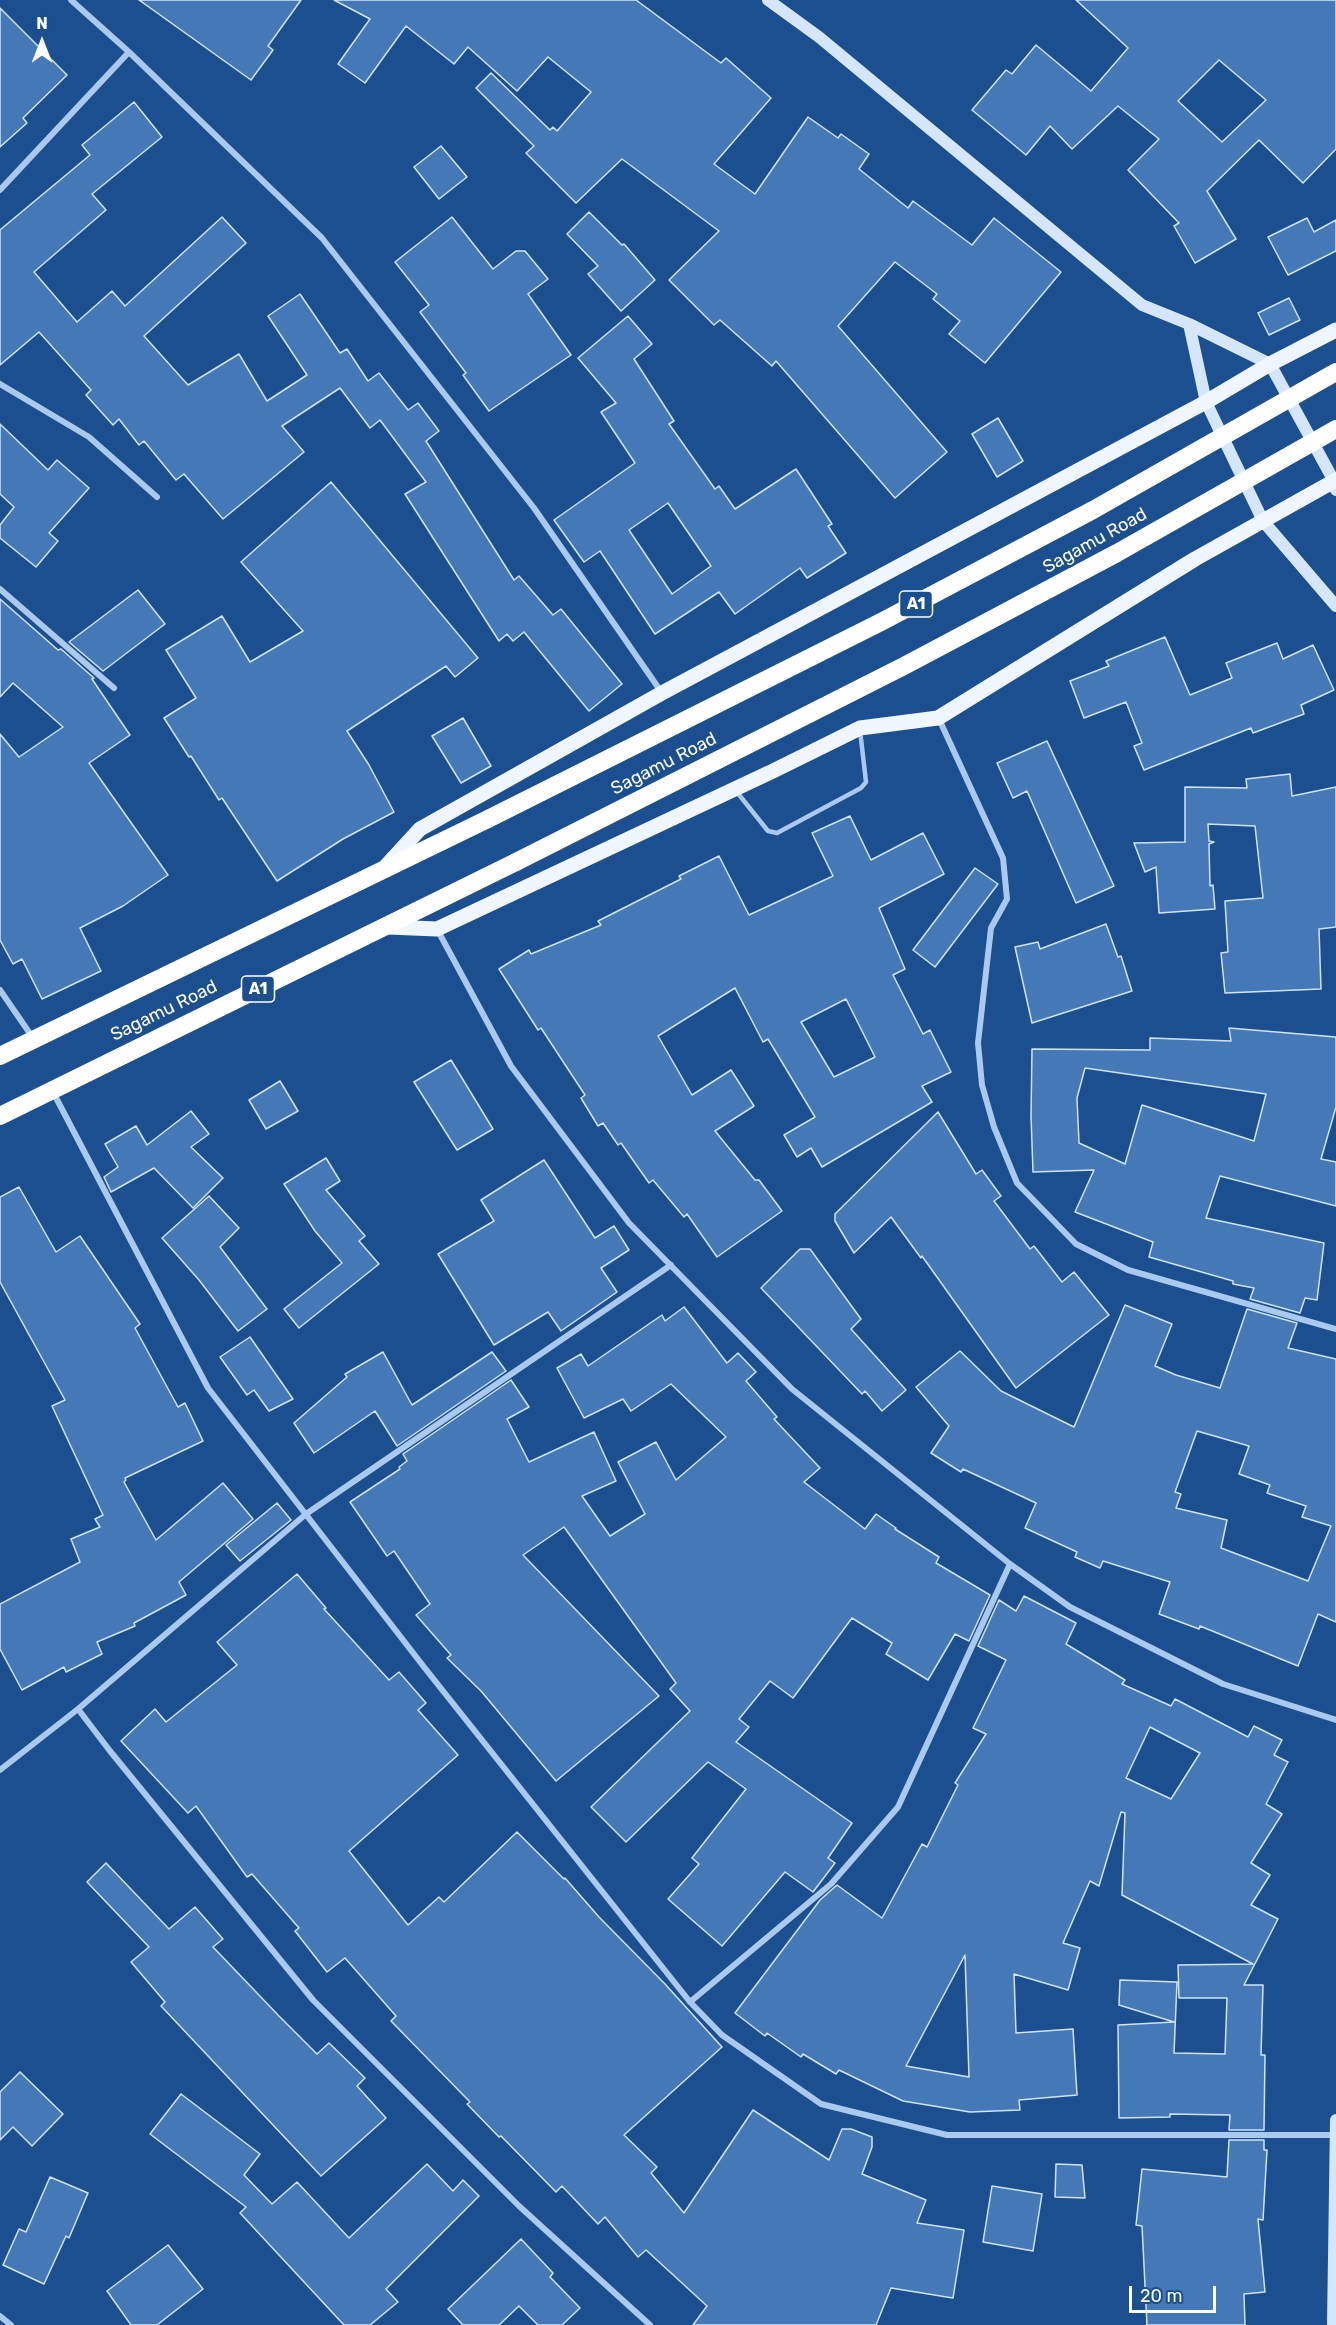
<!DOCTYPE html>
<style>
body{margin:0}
#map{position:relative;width:1336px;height:2325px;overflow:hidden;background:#1b4f8f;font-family:Rubik,sans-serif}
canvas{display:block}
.north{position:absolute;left:12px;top:12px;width:60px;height:60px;-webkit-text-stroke:4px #1b4f8f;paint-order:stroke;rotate:0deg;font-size:16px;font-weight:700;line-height:24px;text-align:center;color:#fff}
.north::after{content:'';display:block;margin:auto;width:21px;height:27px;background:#fff;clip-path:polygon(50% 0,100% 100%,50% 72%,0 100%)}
.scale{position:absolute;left:1129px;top:2286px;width:87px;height:27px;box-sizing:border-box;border:3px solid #fff;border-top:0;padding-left:8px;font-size:18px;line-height:21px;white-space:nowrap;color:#fff;-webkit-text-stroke:4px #1b4f8f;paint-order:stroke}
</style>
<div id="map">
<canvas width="1336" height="2325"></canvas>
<div class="north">N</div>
<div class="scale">20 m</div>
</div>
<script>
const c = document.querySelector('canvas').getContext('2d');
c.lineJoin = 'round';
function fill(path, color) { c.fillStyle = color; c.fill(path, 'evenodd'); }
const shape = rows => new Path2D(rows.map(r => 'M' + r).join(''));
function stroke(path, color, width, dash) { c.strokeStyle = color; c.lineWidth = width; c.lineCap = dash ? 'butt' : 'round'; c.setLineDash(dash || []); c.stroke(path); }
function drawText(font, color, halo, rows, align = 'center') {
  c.font = font + ' Rubik,sans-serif'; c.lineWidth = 4.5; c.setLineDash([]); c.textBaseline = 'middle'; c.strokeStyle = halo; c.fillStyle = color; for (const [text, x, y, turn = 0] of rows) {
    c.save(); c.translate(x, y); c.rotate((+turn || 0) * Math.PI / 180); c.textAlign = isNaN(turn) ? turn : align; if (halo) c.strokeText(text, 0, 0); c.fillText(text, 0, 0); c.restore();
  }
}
const building = shape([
 [139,0,301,0,268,46,273,50,251,80,139,0],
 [334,0,636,0,721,63,726,58,771,98,714,164,755,194,808,117,838,138,841,134,869,154,859,169,908,208,913,201,972,245,994,218,1061,272,985,363,949,334,960,321,933,299,937,294,895,262,838,326,947,452,895,498,776,361,772,366,720,320,714,325,669,280,719,231,622,159,576,203,526,153,534,146,476,88,491,73,550,130,553,127,557,131,591,92,548,57,517,91,468,47,454,64,406,26,365,83,338,64,370,19,334,0],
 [1076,0,1336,0,1336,149,1303,183,1259,140,1207,191,1236,239,1195,263,1174,226,1179,223,1128,170,1159,139,1118,106,1072,149,1050,126,1026,155,972,110,1006,70,1012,74,1036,45,1091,91,1128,48,1076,0],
 [1219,60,1266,100,1222,142,1178,101,1219,60],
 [0,8,67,75,23,118,27,123,0,147,0,8],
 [134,102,162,137,92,194,106,210,34,272,77,322,112,291,125,306,222,217,246,243,144,336,188,385,239,354,267,401,307,375,268,316,300,294,340,353,347,349,368,381,379,373,408,410,418,403,439,431,426,441,514,580,519,576,553,615,561,609,622,684,589,711,524,632,513,641,507,634,499,641,405,494,426,482,380,420,370,428,340,388,282,426,304,452,223,519,184,474,176,480,144,441,139,445,119,419,113,425,86,395,91,390,39,332,0,365,0,230,90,155,82,145,134,102],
 [441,146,467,177,439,199,414,167,441,146],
 [589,212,622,245,624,244,655,280,621,311,588,274,598,266,567,234,589,212],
 [452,217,493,269,516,251,525,251,548,279,528,294,571,355,489,411,463,375,466,373,420,312,429,305,395,262,452,217],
 [1307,218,1314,232,1336,220,1336,251,1288,275,1268,237,1307,218],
 [1289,298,1300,320,1269,335,1258,313,1289,298],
 [628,316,652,344,634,359,674,421,669,424,715,489,719,486,735,509,796,469,832,524,828,526,846,553,807,578,800,568,735,614,719,592,655,634,600,551,584,562,554,520,635,463,601,412,616,403,578,358,628,316],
 [668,503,711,566,672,594,629,530,668,503],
 [998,418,1023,461,997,477,972,434,998,418],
 [0,424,48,470,57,460,89,488,49,533,58,541,36,567,0,538,0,525,14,507,0,494,0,424],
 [331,482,478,658,455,677,446,666,347,731,369,765,394,812,343,839,277,881,222,798,219,800,191,756,189,757,164,718,196,698,166,650,222,616,250,662,303,631,241,562,331,482],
 [138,590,165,624,103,671,69,642,138,590],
 [0,599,58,650,61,649,94,678,92,679,130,735,89,763,168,875,123,906,80,928,101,971,42,999,22,959,13,964,0,940,0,734,19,757,63,727,13,683,0,697,0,599],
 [1165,637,1190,695,1232,678,1226,663,1277,643,1283,659,1313,645,1334,690,1301,705,1304,714,1253,733,1251,728,1144,770,1134,746,1142,743,1126,702,1084,718,1070,681,1109,666,1106,661,1165,637],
 [463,718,491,766,461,783,432,736,463,718],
 [1047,741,1114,886,1076,903,1027,791,1013,798,997,763,1047,741],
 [1290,774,1292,796,1336,787,1336,927,1319,929,1321,989,1225,993,1221,953,1228,952,1225,901,1263,898,1255,826,1208,824,1209,841,1214,842,1209,844,1210,886,1213,885,1215,909,1159,913,1156,867,1145,872,1134,843,1185,842,1185,787,1247,788,1246,779,1290,774],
 [850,816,871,860,923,833,944,874,879,908,905,969,893,975,923,1034,930,1030,951,1072,922,1086,932,1102,822,1167,811,1148,797,1157,784,1135,815,1117,768,1039,763,1042,735,988,658,1036,692,1095,731,1070,754,1106,715,1131,755,1180,759,1180,782,1211,717,1257,687,1214,684,1217,653,1180,649,1183,621,1143,618,1145,603,1123,598,1126,581,1098,585,1095,541,1028,538,1030,499,969,529,950,531,954,601,925,598,921,681,879,679,876,719,856,749,915,833,876,812,833,850,816],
 [846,999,875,1057,834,1077,801,1022,846,999],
 [975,868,998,884,935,967,913,950,975,868],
 [1106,924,1118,957,1121,956,1132,991,1032,1023,1015,947,1038,942,1040,949,1106,924],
 [1229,1028,1336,1037,1336,1107,1321,1159,1336,1162,1336,1206,1220,1176,1206,1218,1324,1243,1317,1300,1305,1298,1300,1313,1250,1299,1254,1288,1233,1284,1233,1281,1149,1257,1153,1242,1075,1212,1094,1170,1033,1172,1031,1116,1032,1049,1150,1050,1150,1038,1231,1041,1229,1028],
 [1085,1068,1266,1094,1254,1141,1142,1105,1125,1164,1079,1143,1077,1098,1085,1068],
 [451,1060,493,1129,457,1150,414,1082,451,1060],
 [280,1081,298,1111,266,1129,249,1100,280,1081],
 [191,1111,209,1134,191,1147,223,1178,193,1208,154,1168,111,1192,104,1177,118,1167,105,1144,136,1126,147,1145,191,1111],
 [938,1112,976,1174,982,1170,1001,1196,994,1201,1030,1249,1034,1246,1062,1282,1074,1272,1109,1315,1016,1388,922,1256,921,1258,891,1217,854,1253,835,1221,835,1214,938,1112],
 [326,1158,340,1181,326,1190,365,1236,359,1241,379,1264,299,1328,284,1309,342,1263,315,1231,284,1184,326,1158],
 [544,1160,595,1238,614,1226,629,1250,601,1268,617,1292,561,1331,548,1312,494,1345,438,1254,494,1221,481,1200,544,1160],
 [19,1187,56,1252,80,1236,140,1324,135,1328,178,1407,185,1403,203,1441,125,1478,126,1480,124,1482,156,1540,223,1483,253,1519,179,1582,186,1595,134,1623,135,1626,97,1642,102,1654,66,1672,64,1667,22,1690,0,1649,0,1604,80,1562,71,1539,100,1527,95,1519,103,1515,52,1406,65,1400,0,1282,0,1197,19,1187],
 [209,1196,239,1228,220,1247,267,1309,238,1331,199,1280,162,1238,209,1196],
 [800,1249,810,1249,861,1319,851,1329,906,1390,882,1411,865,1391,862,1394,761,1288,800,1249],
 [1125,1305,1172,1324,1155,1366,1176,1375,1220,1388,1247,1309,1297,1323,1288,1348,1336,1359,1336,1622,1318,1614,1298,1666,1200,1626,1199,1629,1159,1614,1170,1582,1103,1561,1100,1568,1075,1557,1077,1552,1025,1528,1036,1503,963,1469,961,1472,931,1453,949,1426,916,1387,960,1351,1001,1391,1074,1427,1125,1305],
 [1197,1431,1249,1446,1239,1474,1270,1485,1267,1493,1306,1506,1302,1517,1331,1526,1308,1581,1221,1548,1227,1520,1176,1508,1181,1494,1175,1492,1197,1431],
 [684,1307,727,1363,738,1353,756,1372,746,1381,777,1417,774,1419,820,1468,804,1482,865,1529,876,1514,896,1528,895,1529,939,1557,936,1563,990,1595,969,1641,955,1634,928,1680,886,1654,892,1643,852,1618,793,1698,770,1681,739,1719,749,1727,736,1742,852,1823,828,1858,835,1863,813,1892,785,1872,722,1946,668,1899,699,1864,692,1858,746,1789,708,1762,626,1842,591,1807,690,1711,670,1689,676,1683,564,1527,523,1555,659,1696,556,1781,481,1691,447,1658,451,1655,416,1615,430,1604,394,1551,387,1556,350,1502,400,1469,399,1467,407,1461,403,1454,511,1380,529,1407,507,1419,529,1462,594,1432,616,1481,582,1496,610,1536,645,1514,618,1462,656,1442,676,1480,726,1437,671,1384,631,1411,623,1399,584,1418,557,1368,581,1354,588,1366,662,1315,665,1321,684,1307],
 [250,1337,293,1399,269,1411,254,1390,247,1395,220,1357,250,1337],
 [383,1352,412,1405,492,1352,506,1371,397,1446,375,1411,314,1453,294,1423,347,1377,345,1374,383,1352],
 [277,1503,291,1520,240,1561,226,1545,277,1503],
 [297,1574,326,1608,324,1609,389,1680,399,1672,426,1703,418,1710,458,1755,349,1851,408,1925,439,1897,444,1902,517,1832,564,1879,565,1878,599,1917,665,1984,722,2047,624,2135,657,2167,651,2173,684,2213,753,2110,829,2160,842,2129,851,2129,872,2137,872,2147,862,2174,926,2200,917,2223,964,2230,953,2298,891,2288,876,2325,693,2325,707,2306,646,2250,638,2257,605,2217,598,2224,562,2186,556,2192,501,2136,499,2137,467,2104,470,2102,391,2021,396,2016,345,1958,327,1972,295,1931,299,1928,252,1874,247,1877,196,1806,188,1813,121,1741,155,1709,166,1722,237,1665,217,1642,297,1574],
 [1024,1596,1076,1623,1066,1644,1125,1680,1122,1684,1171,1706,1175,1699,1248,1737,1254,1726,1282,1740,1274,1755,1288,1762,1266,1804,1282,1814,1251,1863,1270,1875,1251,1905,1278,1919,1244,1985,1263,1985,1261,2055,1265,2055,1264,2130,1229,2130,1230,2115,1170,2114,1170,2117,1119,2118,1118,2025,1174,2022,1119,2005,1120,1980,1177,1982,1174,2053,1225,2054,1227,1998,1179,1998,1178,1965,1253,1964,1122,1895,1125,1813,1121,1812,1099,1886,1090,1881,1063,1943,1080,1948,1068,1990,1014,1974,1016,2033,1073,2029,1077,2095,1019,2100,1020,2110,970,2112,903,2101,839,2070,836,2074,803,2054,801,2057,767,2033,765,2036,735,2013,820,1900,837,1885,882,1918,922,1844,927,1847,958,1785,955,1783,986,1734,973,1728,1006,1660,978,1646,999,1600,1016,1611,1024,1596],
 [1150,1727,1200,1753,1171,1799,1126,1778,1150,1727],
 [965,1955,969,2077,906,2066,965,1955],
 [106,1863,169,1929,195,1907,223,1939,213,1947,279,2016,317,2054,329,2043,365,2078,357,2086,386,2118,321,2176,161,2006,165,2002,131,1962,149,1947,87,1882,106,1863],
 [20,2072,63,2114,32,2146,13,2127,0,2140,0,2092,20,2072],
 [181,2094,260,2154,244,2175,272,2204,297,2182,349,2238,427,2164,453,2191,463,2180,479,2196,386,2289,398,2302,370,2325,344,2325,240,2213,246,2207,150,2134,181,2094],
 [1229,2140,1264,2140,1264,2150,1267,2150,1263,2220,1258,2219,1265,2292,1244,2294,1245,2325,1147,2325,1142,2226,1136,2225,1142,2169,1227,2177,1229,2140],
 [1056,2164,1082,2165,1085,2198,1055,2197,1056,2164],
 [50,2177,88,2193,69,2238,66,2236,44,2284,3,2265,19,2229,26,2232,50,2177],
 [992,2186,1042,2194,1033,2251,983,2242,992,2186],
 [521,2239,553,2273,550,2277,580,2308,562,2325,538,2325,519,2306,499,2325,463,2325,448,2309,521,2239],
 [168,2245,203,2289,157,2325,131,2325,107,2291,168,2245]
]);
fill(building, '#4478b7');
stroke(building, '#cfe3fa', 1.5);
stroke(shape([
 [736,791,768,831,777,833,861,788,866,782,860,730]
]), '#a9c9ee', 4.5);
stroke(shape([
 [71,0,129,52,322,238,534,508,662,693],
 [0,190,129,52],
 [0,384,89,437,157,497],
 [0,589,114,688],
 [939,719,1003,858,1007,899,991,928,978,1043,982,1085,994,1127,1017,1183,1076,1244,1128,1270,1336,1329],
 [437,929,511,1066,629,1223,792,1389,1010,1564,1070,1607,1223,1684,1336,1720],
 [0,990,33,1038],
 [53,1092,208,1388,424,1667,690,2002,722,2035,821,2104,947,2135,1335,2135],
 [78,1709,110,1751,313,2000,519,2206,650,2325],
 [0,1770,78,1709,306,1514,671,1265],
 [690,2002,831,1884,898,1807,1010,1564],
 [0,2316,11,2325]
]), '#a9c9ee', 6);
stroke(shape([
 [768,0,819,37,1142,305,1189,324,1270,364,1334,481,1336,490],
 [1189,324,1206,402,1263,521,1336,606],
 [1333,2325,1336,2120]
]), '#d6e6fa', 12);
stroke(shape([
 [385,867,420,829,662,693,1206,402,1270,364,1336,330],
 [388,927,437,929,773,771,860,728,938,718,1195,559,1336,480]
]), '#f0f6ff', 15);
stroke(shape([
 [0,1056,488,819],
 [0,1116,516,862]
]), '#fff', 18);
stroke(shape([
 [488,819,881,622,1093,510,1336,372],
 [516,862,904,666,1117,553,1336,429]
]), '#fff', 18);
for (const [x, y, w] of [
 [916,604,33],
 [258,989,33]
]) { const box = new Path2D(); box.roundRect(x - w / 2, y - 13, w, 26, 4.5); c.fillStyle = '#1b4f8f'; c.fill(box); stroke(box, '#fff', 1.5); }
drawText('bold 16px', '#fff', null, [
 ["A1",916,604],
 ["A1",258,989]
]);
drawText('18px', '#fff', '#1b4f8f', [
 ["Sagamu Road",1095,541,-29],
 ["Sagamu Road",664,764,-27],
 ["Sagamu Road",164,1011,-26]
]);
</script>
